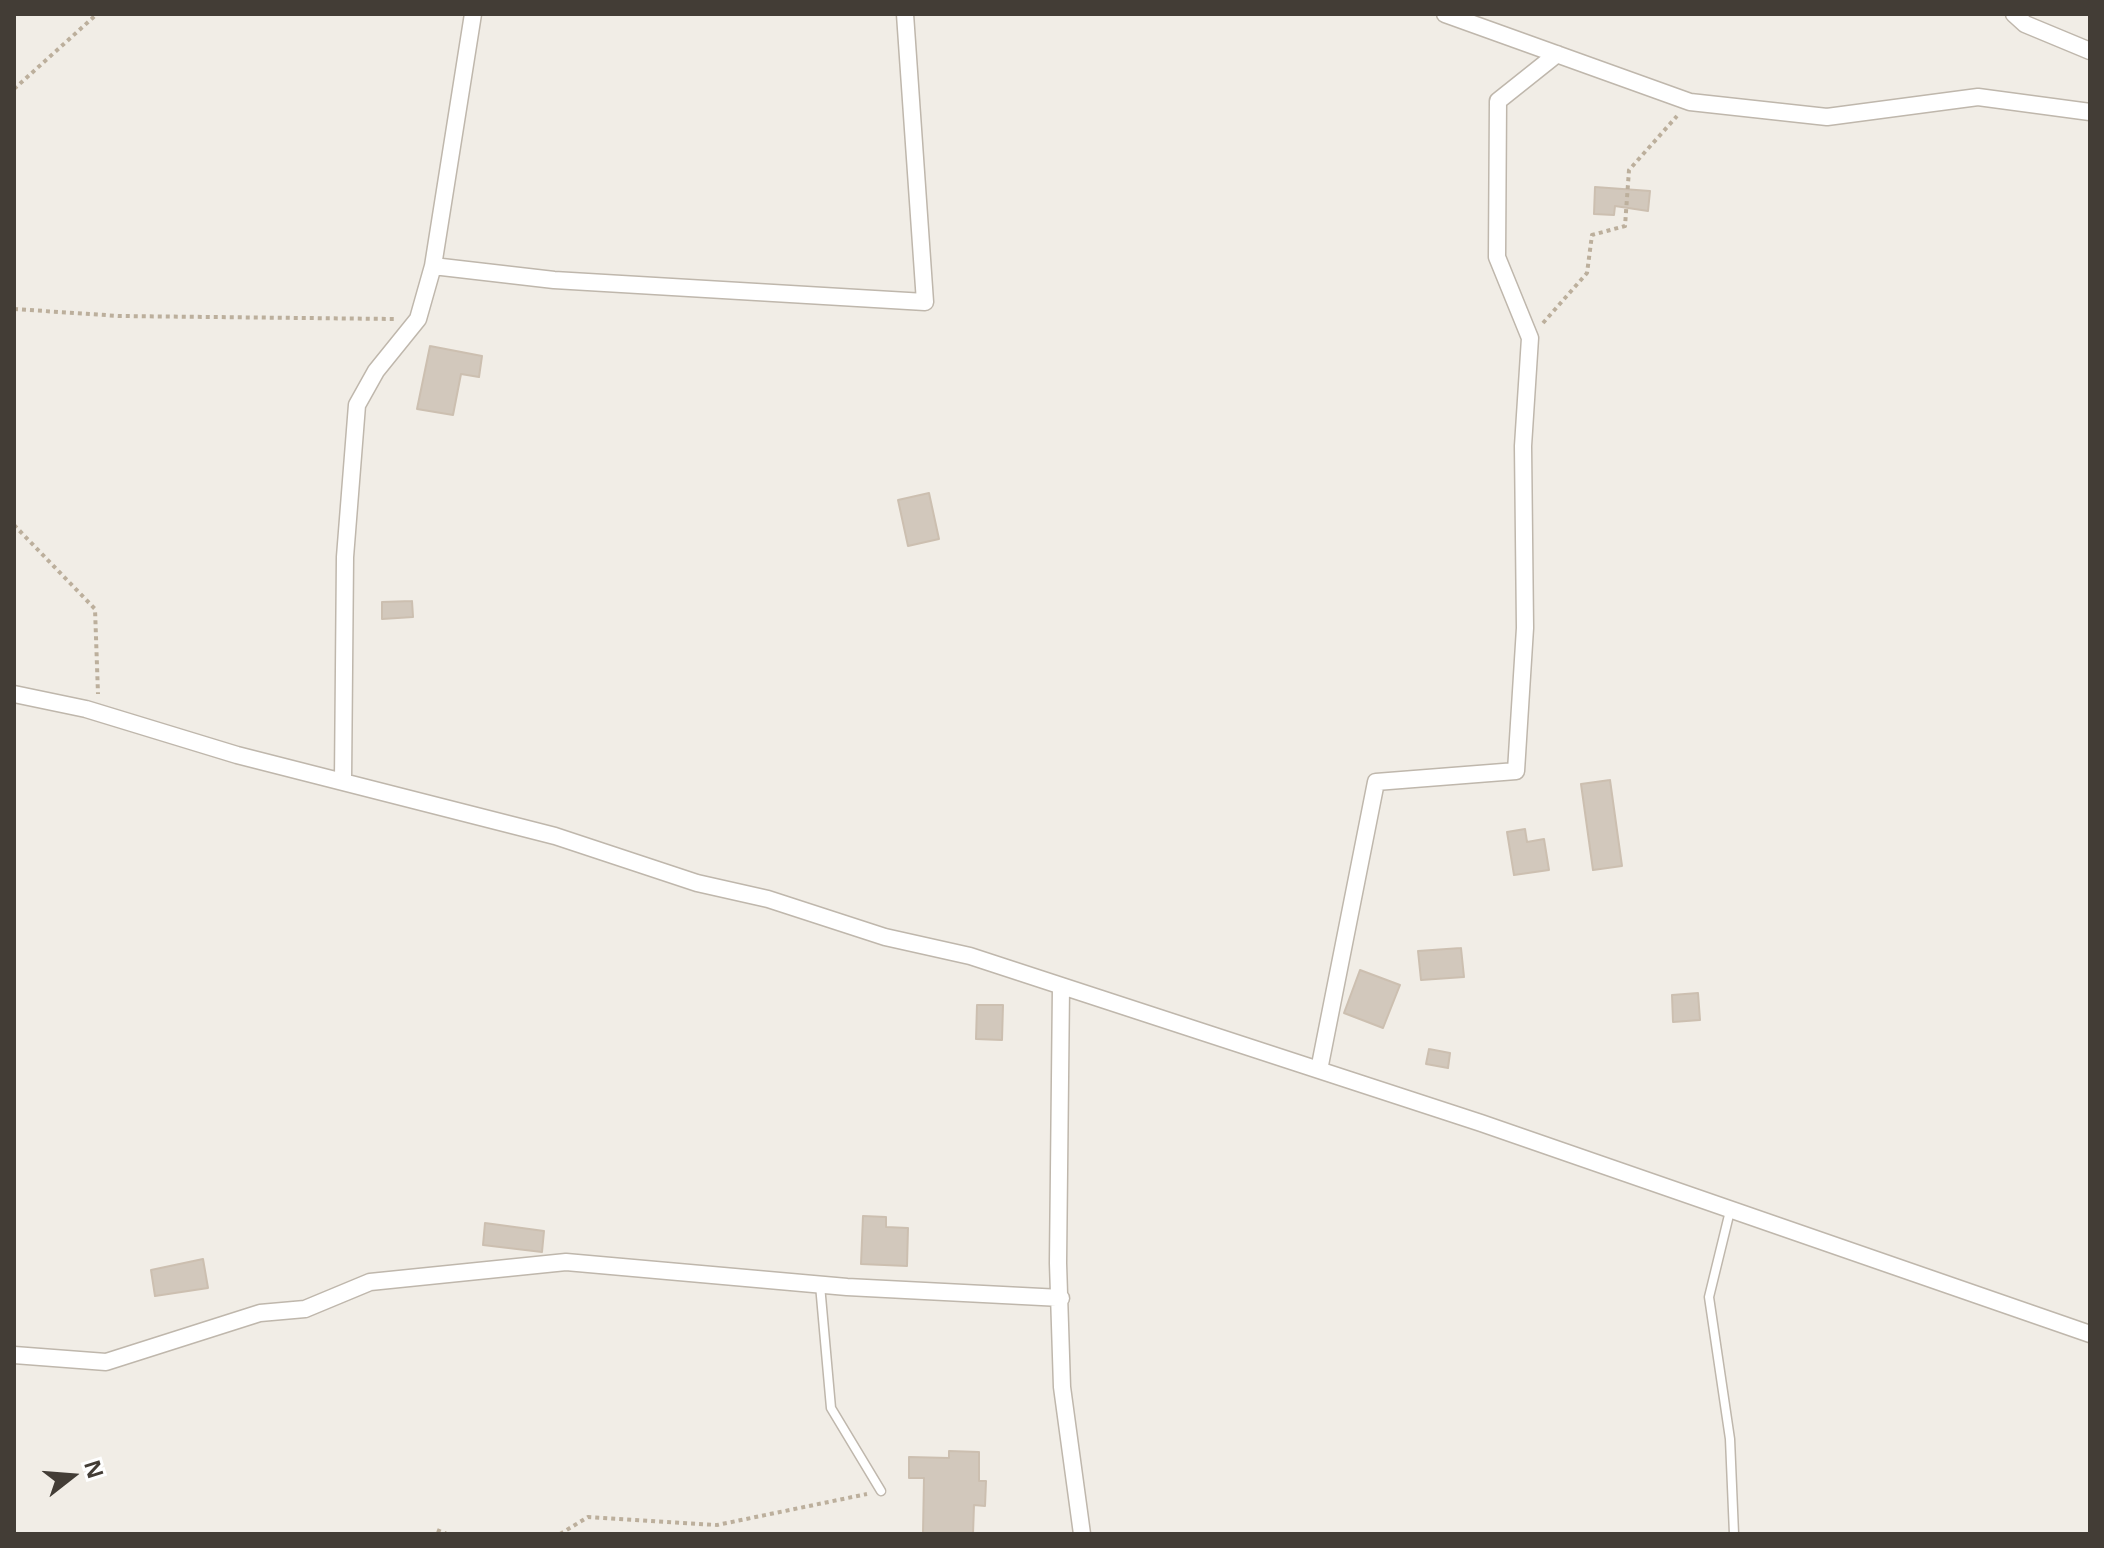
<!DOCTYPE html>
<style>
body{margin:0}
#map{position:relative;width:2104px;height:1548px;overflow:hidden;background:#f1ede6;font-family:"Open Sans",sans-serif}
canvas{display:block}
.frame{position:absolute;inset:0;border:16px solid #433d36;pointer-events:none}
.north{position:absolute;left:32px;top:1436px;width:80px;height:80px;-webkit-text-stroke:6px #fff;paint-order:stroke;rotate:73deg;font-size:22px;font-weight:700;line-height:32px;text-align:center;color:#433d36}
.north::after{content:'';display:block;margin:auto;width:28px;height:36px;background:#433d36;clip-path:polygon(50% 0,100% 100%,50% 72%,0 100%)}
</style>
<div id="map">
<canvas width="2104" height="1548"></canvas>
<div class="frame"></div>
<div class="north">N</div>
</div>
<script>
const c = document.querySelector('canvas').getContext('2d');
c.lineJoin = 'round';
function fill(path, color) { c.fillStyle = color; c.fill(path, 'evenodd'); }
const shape = rows => new Path2D(rows.map(r => 'M' + r).join(''));
function stroke(path, color, width, dash) { c.strokeStyle = color; c.lineWidth = width; c.lineCap = dash ? 'butt' : 'round'; c.setLineDash(dash || []); c.stroke(path); }
const building = shape([
 [1595,187,1650,191,1648,211,1615,206,1614,215,1594,214,1595,187],
 [430,346,482,356,479,377,461,374,453,415,417,409,430,346],
 [929,493,939,539,908,546,898,500,929,493],
 [412,601,413,617,382,619,382,602,412,601],
 [1610,780,1622,866,1593,870,1581,784,1610,780],
 [1525,829,1527,842,1544,839,1549,870,1514,875,1507,832,1525,829],
 [1461,948,1464,977,1421,980,1418,951,1461,948],
 [1360,970,1400,985,1383,1028,1344,1013,1360,970],
 [1698,993,1700,1020,1673,1022,1672,995,1698,993],
 [977,1005,1003,1005,1002,1040,976,1039,977,1005],
 [1429,1049,1450,1053,1448,1068,1426,1064,1429,1049],
 [863,1216,886,1217,886,1227,908,1228,907,1266,861,1264,863,1216],
 [485,1223,544,1231,542,1252,483,1245,485,1223],
 [203,1259,208,1288,155,1296,151,1270,203,1259],
 [949,1451,979,1452,979,1481,986,1481,985,1506,974,1505,973,1534,923,1533,924,1478,909,1478,909,1457,949,1458,949,1451]
]);
fill(building, '#d2c8bc');
stroke(building, '#ccbfb0', 2);
const service = shape([
 [1730,1211,1709,1297,1730,1439,1734,1534],
 [820,1285,831,1408,881,1491]
]);
const minor = shape([
 [1445,14,1690,102,1827,117,1978,97,2090,112],
 [2014,14,2025,24,2090,51],
 [433,266,554,280,925,302,905,14],
 [14,694,86,709,237,755,555,836,697,883,768,899,885,937,970,956,1481,1123,2090,1334],
 [343,780,345,557,357,405,376,371,418,319,433,266,473,14],
 [1061,987,1058,1263,1062,1387,1082,1534],
 [1319,1070,1376,782,1516,771,1525,628,1523,446,1530,338,1497,257,1498,101,1557,54],
 [14,1355,106,1362,260,1313,305,1309,370,1282,566,1262,847,1287,1061,1298]
]);
stroke(service, '#bfb7ac', 11);
stroke(minor, '#bfb7ac', 19);
stroke(shape([
 [14,89,97,14],
 [14,309,119,316,395,319],
 [1543,323,1587,273,1592,235,1625,226,1629,170,1677,116],
 [14,525,95,609,98,694],
 [437,1530,447,1534],
 [560,1534,588,1517,717,1525,867,1494]
]), '#bcaf9c', 4, [4, 4]);
stroke(service, '#fff', 8);
stroke(minor, '#fff', 16);
</script>
